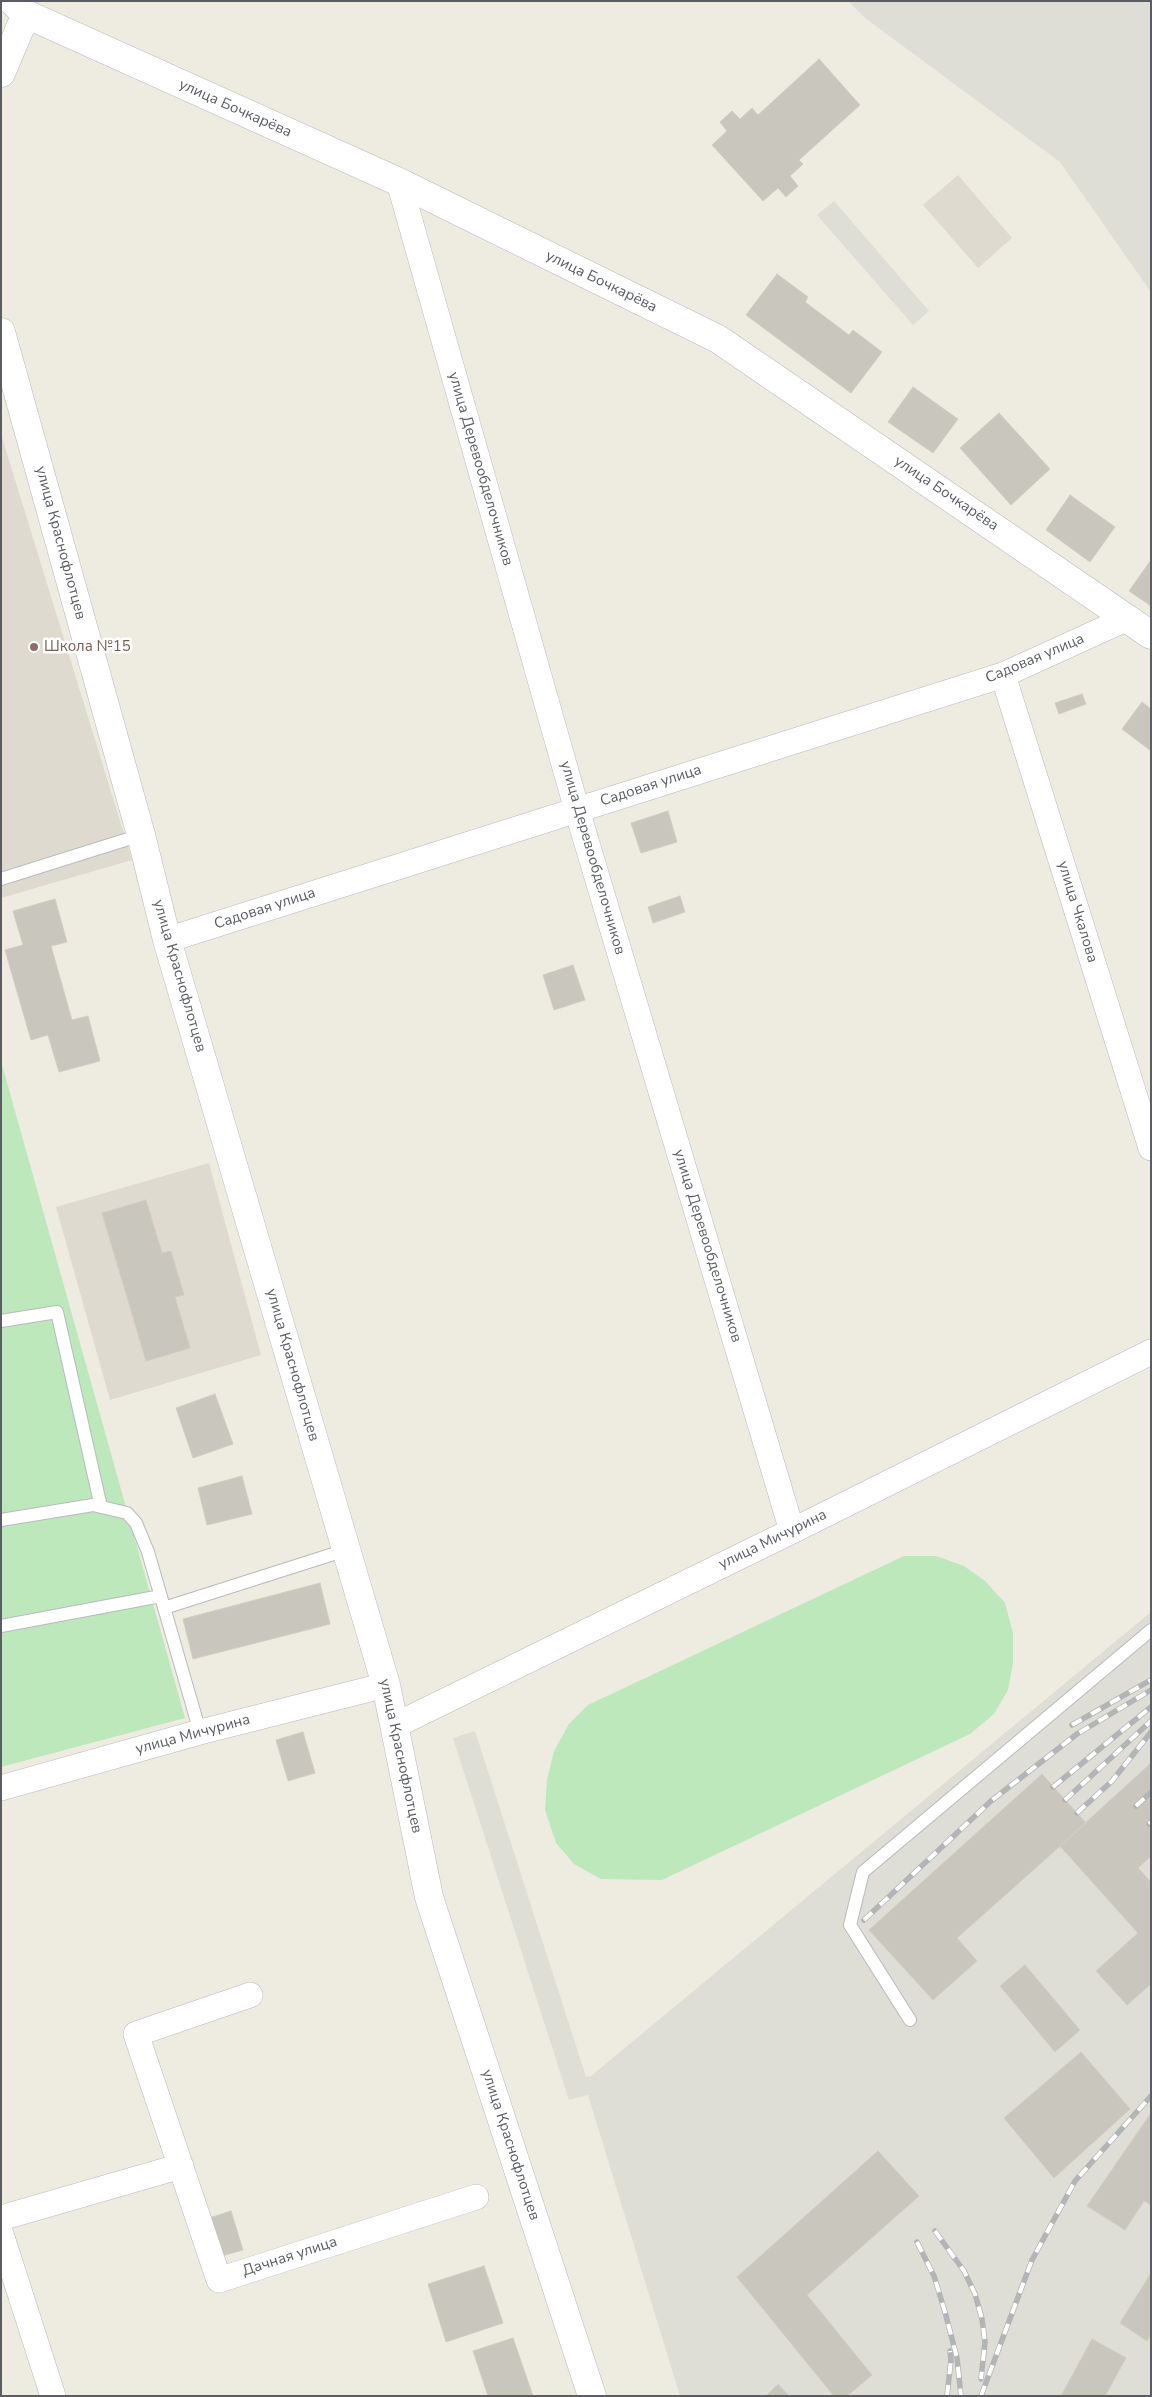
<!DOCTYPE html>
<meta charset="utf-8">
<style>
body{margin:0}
#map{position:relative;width:1152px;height:2397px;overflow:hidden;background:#eeebe1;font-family:"Nunito Sans",sans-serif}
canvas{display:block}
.frame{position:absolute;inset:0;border:2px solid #5a5e64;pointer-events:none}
</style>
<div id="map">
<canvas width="1152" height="2397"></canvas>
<div class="frame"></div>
</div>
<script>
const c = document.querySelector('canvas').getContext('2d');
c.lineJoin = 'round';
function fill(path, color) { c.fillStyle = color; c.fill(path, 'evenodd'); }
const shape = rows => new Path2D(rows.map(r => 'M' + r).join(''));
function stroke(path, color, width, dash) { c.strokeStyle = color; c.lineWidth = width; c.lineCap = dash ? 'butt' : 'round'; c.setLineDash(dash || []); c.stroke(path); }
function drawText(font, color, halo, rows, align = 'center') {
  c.font = font + ' "Nunito Sans",sans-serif'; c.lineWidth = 5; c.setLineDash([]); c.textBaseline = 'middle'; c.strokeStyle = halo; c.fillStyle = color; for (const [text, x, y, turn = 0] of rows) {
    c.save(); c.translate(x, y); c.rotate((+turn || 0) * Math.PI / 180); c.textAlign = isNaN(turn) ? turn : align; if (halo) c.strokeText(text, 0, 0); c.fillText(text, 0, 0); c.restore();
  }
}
fill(shape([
 [848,1,1151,1,1151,292,1060,162,865,18],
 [834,201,929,311,913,325,817,215],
 [1151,1612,1151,2396,680,2396,588,2095,569,2100,453,1738,475,1731,586,2077,591,2076]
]), '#deddd6');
fill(shape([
 [958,175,1012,238,978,268,923,205],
 [1,434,132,860,1,898],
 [209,1163,261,1355,110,1400,56,1207]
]), '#dedad0');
fill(shape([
 [1,1061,185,1718,1,1767],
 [904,1556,936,1556,964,1566,985,1581,1005,1603,1013,1633,1013,1663,1008,1690,994,1714,970,1734,662,1880,601,1879,574,1864,556,1843,545,1810,547,1780,554,1751,569,1724,588,1705]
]), '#bce8bb');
const building = shape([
 [819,59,860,105,799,160,803,164,790,176,798,186,786,197,778,188,763,201,712,145,727,131,720,122,732,111,740,119,752,108,758,115,819,59],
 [777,274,808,297,805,302,849,335,853,330,882,352,851,393,746,315,777,274],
 [913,387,958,419,933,453,888,422,913,387],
 [999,413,1050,469,1011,505,960,448,999,413],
 [1070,495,1115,527,1090,562,1046,530,1070,495],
 [1151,560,1151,606,1129,591,1151,560],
 [1082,694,1086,704,1059,714,1055,703,1082,694],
 [1142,702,1151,709,1151,751,1122,729,1142,702],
 [668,811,677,842,641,853,631,823,668,811],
 [680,896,685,912,653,923,648,907,680,896],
 [55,899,67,942,51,946,72,1020,88,1016,100,1061,59,1072,48,1035,31,1040,5,950,23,945,13,911,55,899],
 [573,965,585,1000,554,1010,543,975,573,965],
 [146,1200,162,1253,171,1251,184,1295,175,1297,190,1348,146,1361,102,1213,146,1200],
 [215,1394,233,1444,193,1458,176,1408,215,1394],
 [242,1476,252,1514,207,1525,198,1488,242,1476],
 [320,1583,330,1624,193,1659,183,1619,320,1583],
 [303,1732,315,1773,288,1781,276,1740,303,1732],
 [1151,1763,1151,1856,1138,1868,1151,1882,1151,1984,1127,2005,1096,1971,1138,1933,1060,1846,1151,1763],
 [1042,1774,1086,1823,957,1938,977,1961,933,2000,869,1930,1042,1774],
 [1025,1965,1080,2030,1055,2052,1000,1986,1025,1965],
 [1081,2052,1130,2109,1054,2178,1004,2118,1081,2052],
 [1151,2113,1151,2205,1144,2201,1125,2230,1087,2206,1151,2113],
 [878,2151,919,2196,807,2295,872,2375,847,2396,834,2396,737,2277,878,2151],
 [231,2211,243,2250,214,2258,203,2220,231,2211],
 [484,2266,503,2323,446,2342,428,2284,484,2266],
 [1151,2273,1151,2335,1147,2341,1120,2323,1151,2273],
 [513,2338,533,2396,488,2396,473,2351,513,2338],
 [1092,2339,1126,2358,1105,2396,1061,2396,1092,2339],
 [778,2384,789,2396,766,2396,778,2384]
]);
fill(building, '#c9c6be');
stroke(building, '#d3cdbf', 1);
const lane = shape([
 [1,879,141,835],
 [1,1321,57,1312,101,1507],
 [1,1520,93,1505,127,1513,136,1523,148,1552,200,1732],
 [164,1608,346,1550],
 [1,1626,161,1596],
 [910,2020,850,1925,863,1872,1151,1630]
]);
const street = shape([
 [399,182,577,810,792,1531],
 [1003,675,1151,1148],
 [167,940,1003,675,1128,618],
 [394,1726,792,1531,1151,1352],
 [1,1788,200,1732,386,1685],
 [250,1995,136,2034,219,2280,476,2197],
 [1,2218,181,2166],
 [1,2234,53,2396]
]);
const secondary = shape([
 [12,1,26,14,399,182,718,339,1151,635],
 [1,73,26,14],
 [1,332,141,835,167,940,386,1685,429,1897,592,2396]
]);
stroke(lane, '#b7babf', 14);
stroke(street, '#b7babf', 26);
stroke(secondary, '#b7bbc1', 29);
stroke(lane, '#fff', 12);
stroke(street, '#fff', 25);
stroke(secondary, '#fff', 28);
const rail = shape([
 [1072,1725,1151,1680],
 [1053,1787,1151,1707],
 [1065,1800,1151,1721],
 [1136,1806,1151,1792],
 [1077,1813,1112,1781,1151,1732],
 [1149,1824,1151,1822],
 [864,1920,991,1801,1077,1734,1151,1690],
 [935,2231,964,2271,975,2294,982,2319,985,2342,981,2379],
 [917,2242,934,2276,945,2312,957,2358,961,2396],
 [947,2396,951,2360,950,2351],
 [981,2396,1032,2260,1075,2181,1151,2096]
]);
stroke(rail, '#b3b4b5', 5.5);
stroke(rail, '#fff', 4, [11]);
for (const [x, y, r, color] of [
 [34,647,5,"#8d6e63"]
]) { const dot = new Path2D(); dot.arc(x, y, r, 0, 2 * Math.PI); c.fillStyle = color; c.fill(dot); stroke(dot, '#fff', 2); }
drawText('15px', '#5a5e64', '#fff', [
 ["улица Бочкарёва",235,109,24],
 ["улица Бочкарёва",601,282,26],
 ["улица Деревообделочников",480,469,74],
 ["улица Бочкарёва",946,494,34],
 ["улица Краснофлотцев",60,543,75],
 ["Садовая улица",1035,659,-23],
 ["Садовая улица",651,786,-18],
 ["улица Деревообделочников",592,858,74],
 ["Садовая улица",265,909,-18],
 ["улица Чкалова",1077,912,73],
 ["улица Краснофлотцев",179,976,74],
 ["улица Деревообделочников",707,1246,73],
 ["улица Краснофлотцев",292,1365,74],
 ["улица Мичурина",773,1540,-26],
 ["улица Мичурина",193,1735,-15],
 ["улица Краснофлотцев",400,1756,78],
 ["улица Краснофлотцев",510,2145,72],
 ["Дачная улица",290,2257,-18]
]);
drawText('15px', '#785e54', '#fff', [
 ["Школа №15",44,647]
], 'left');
</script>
